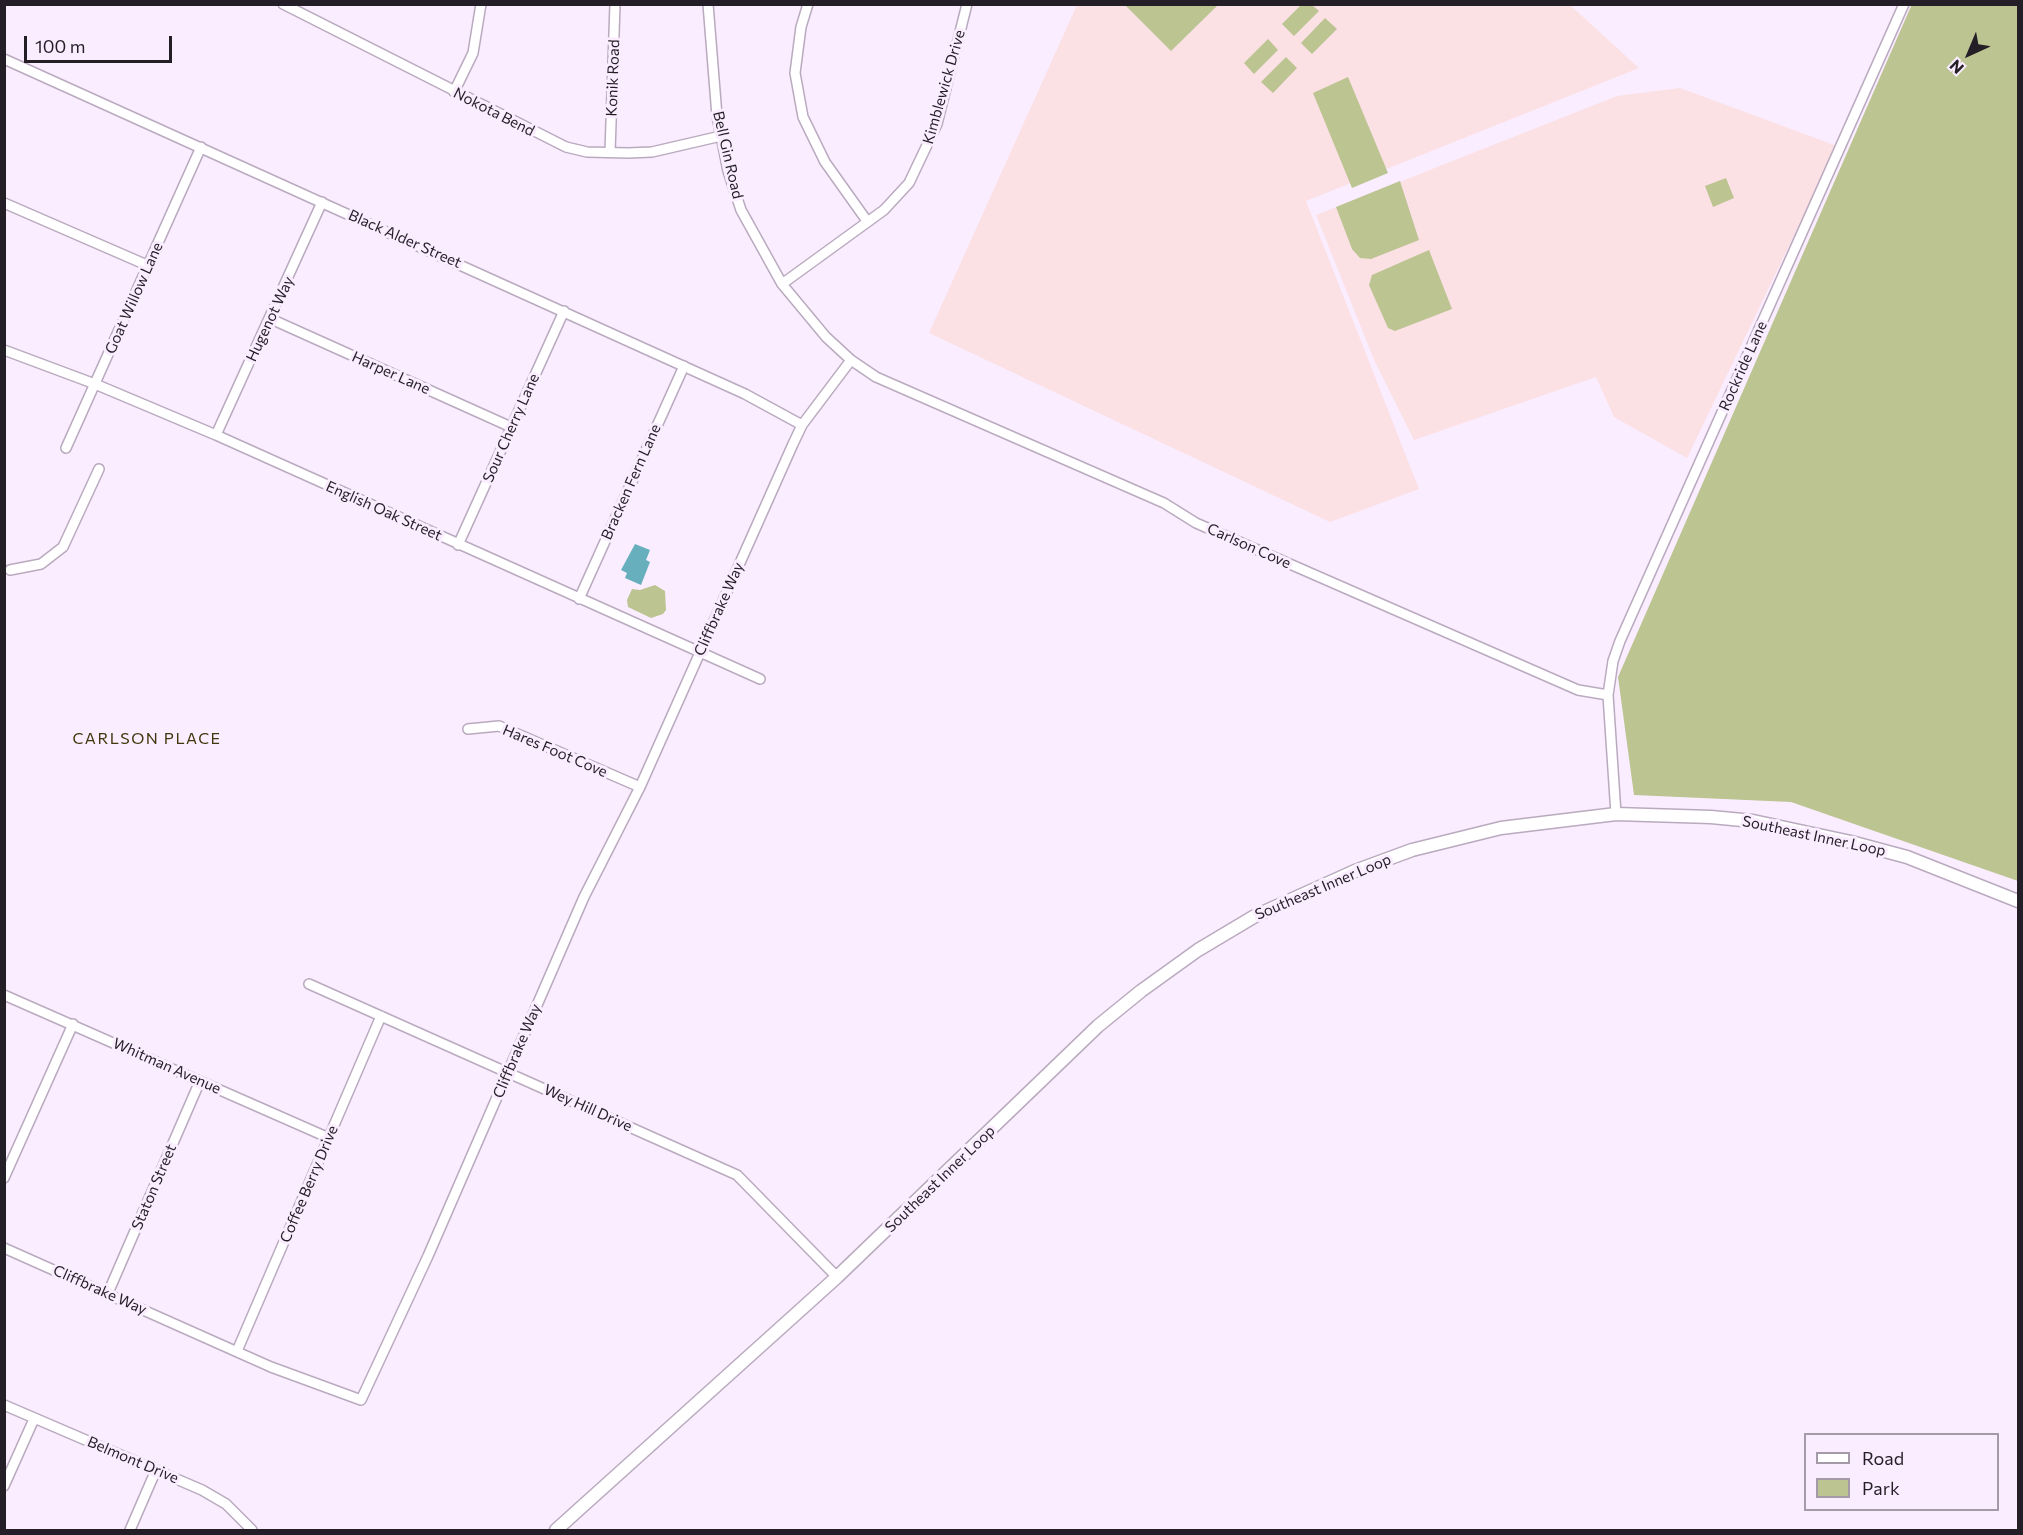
<!DOCTYPE html>
<style>
body{margin:0}
#map{position:relative;width:2023px;height:1535px;overflow:hidden;background:#faedff;font-family:Commissioner,sans-serif}
canvas{display:block}
.frame{position:absolute;inset:0;border:6px solid #241e26;pointer-events:none}
.legend{position:absolute;left:1804px;top:1433px;width:195px;height:78px;box-sizing:border-box;background:#faedff;border:2px solid #a49aa8;margin:0;padding:8px 10px;list-style:none;font-size:18px;color:#241e26}
.legend li{display:flex;align-items:center;gap:12px;height:30px}
.legend b{width:30px;border:2px solid #a49aa8}
.north{position:absolute;left:1939px;top:24px;width:60px;height:60px;-webkit-text-stroke:4px #faedff;paint-order:stroke;rotate:224deg;font-size:16px;font-weight:700;line-height:24px;text-align:center;color:#241e26}
.north::after{content:'';display:block;margin:auto;width:21px;height:27px;background:#241e26;clip-path:polygon(50% 0,100% 100%,50% 72%,0 100%)}
.scale{position:absolute;left:24px;top:36px;width:148px;height:27px;box-sizing:border-box;border:3px solid #241e26;border-top:0;padding-left:8px;font-size:18px;line-height:21px;white-space:nowrap;color:#241e26;-webkit-text-stroke:4px #faedff;paint-order:stroke}
</style>
<div id="map">
<canvas width="2023" height="1535"></canvas>
<div class="frame"></div>
<ul class="legend">
<li><b style="height:8px;background:#fff"></b>Road</li>
<li><b style="height:16px;background:#bcc491"></b>Park</li>
</ul>
<div class="north">N</div>
<div class="scale">100 m</div>
</div>
<script>
const c = document.querySelector('canvas').getContext('2d');
c.lineJoin = 'round';
function fill(path, color) { c.fillStyle = color; c.fill(path, 'evenodd'); }
const shape = rows => new Path2D(rows.map(r => 'M' + r).join(''));
function stroke(path, color, width, dash) { c.strokeStyle = color; c.lineWidth = width; c.lineCap = dash ? 'butt' : 'round'; c.setLineDash(dash || []); c.stroke(path); }
function drawText(font, color, halo, rows, align = 'center') {
  c.font = font + ' Commissioner,sans-serif'; c.lineWidth = 6; c.setLineDash([]); c.textBaseline = 'middle'; c.strokeStyle = halo; c.fillStyle = color; for (const [text, x, y, turn = 0] of rows) {
    c.save(); c.translate(x, y); c.rotate((+turn || 0) * Math.PI / 180); c.textAlign = isNaN(turn) ? turn : align; if (halo) c.strokeText(text, 0, 0); c.fillText(text, 0, 0); c.restore();
  }
}
fill(shape([
 [1077,5,1570,5,1639,68,1306,201,1419,489,1330,522,929,333],
 [1680,88,1837,146,1687,458,1614,417,1596,377,1414,440,1375,362,1316,215,1617,96]
]), '#fbe0e4');
fill(shape([
 [1912,4,2018,5,2018,881,1791,802,1634,795,1618,677],
 [1125,5,1218,5,1171,51],
 [1301,5,1312,5,1319,11,1294,36,1282,24],
 [1325,18,1337,29,1312,54,1301,43],
 [1268,39,1278,50,1254,74,1244,63],
 [1286,57,1297,68,1273,93,1261,82],
 [1348,77,1388,173,1352,188,1313,93],
 [1726,178,1734,198,1713,207,1705,186],
 [1400,181,1419,240,1371,259,1360,258,1352,249,1336,207],
 [1429,250,1452,309,1395,331,1388,328,1369,285,1372,275],
 [655,585,665,591,666,610,663,614,651,618,628,607,627,600,632,589,640,590]
]), '#bcc491');
fill(shape([
 [635,544,650,550,646,560,650,562,641,585,625,578,627,573,621,570]
]), '#67afbd');
const minor = shape([
 [283,4,566,147,587,152,628,153,652,152,721,136],
 [708,4,717,116,728,171,741,210,782,284,826,337,851,360,876,377,1164,503,1196,523,1578,690,1608,695],
 [808,4,801,27,795,73,803,117,825,162,867,221],
 [4,59,745,394,802,425],
 [454,92,473,53,481,4],
 [610,152,615,4],
 [4,203,149,266],
 [782,284,884,210,909,183,937,124,967,4],
 [271,319,511,427],
 [4,350,95,384,216,435,760,679],
 [216,435,322,202],
 [66,448,201,147],
 [458,545,564,311],
 [10,570,41,564,63,547,99,469],
 [579,599,684,366],
 [468,729,499,726,640,787],
 [1616,814,1608,695,1613,661,1620,641,1904,4],
 [309,984,737,1175,837,1277],
 [4,995,329,1138],
 [4,1178,73,1024],
 [4,1248,271,1367,361,1400,428,1256,584,897,640,787,793,444,802,425,851,360],
 [108,1293,200,1081],
 [237,1351,381,1016],
 [4,1405,202,1490,226,1504,252,1530],
 [4,1486,34,1419],
 [130,1530,156,1470]
]);
const major = shape([
 [556,1530,837,1277,1098,1026,1141,991,1198,950,1255,916,1355,871,1412,850,1501,828,1616,814,1711,817,1753,821,1851,842,1907,857,2018,901]
]);
stroke(minor, '#baaabf', 12);
stroke(major, '#baaabf', 15);
stroke(minor, '#fff', 9);
stroke(major, '#fff', 12);
drawText('15px', '#241e26', '#faedff', [
 ["Konik Road",613,78,-88],
 ["Kimblewick Drive",944,87,-74],
 ["Nokota Bend",494,112,27],
 ["Bell Gin Road",728,155,77],
 ["Black Alder Street",405,239,24],
 ["Goat Willow Lane",134,298,-66],
 ["Hugenot Way",270,319,-65],
 ["Rockride Lane",1743,366,-66],
 ["Harper Lane",391,373,24],
 ["Sour Cherry Lane",511,428,-66],
 ["Bracken Fern Lane",631,482,-66],
 ["English Oak Street",384,511,24],
 ["Carlson Cove",1249,546,24],
 ["Cliffbrake Way",719,609,-66],
 ["Hares Foot Cove",555,751,23],
 ["Southeast Inner Loop",1814,836,12],
 ["Southeast Inner Loop",1323,887,-23],
 ["Cliffbrake Way",517,1051,-67],
 ["Whitman Avenue",167,1066,24],
 ["Wey Hill Drive",588,1108,24],
 ["Southeast Inner Loop",940,1179,-44],
 ["Coffee Berry Drive",309,1184,-67],
 ["Staton Street",154,1187,-67],
 ["Cliffbrake Way",100,1290,24],
 ["Belmont Drive",133,1460,23]
]);
c.letterSpacing = '1.5px';
drawText('16px', '#42360c', '#faedff', [
 ["CARLSON PLACE",147,739]
]);
c.letterSpacing = '0px';
</script>
